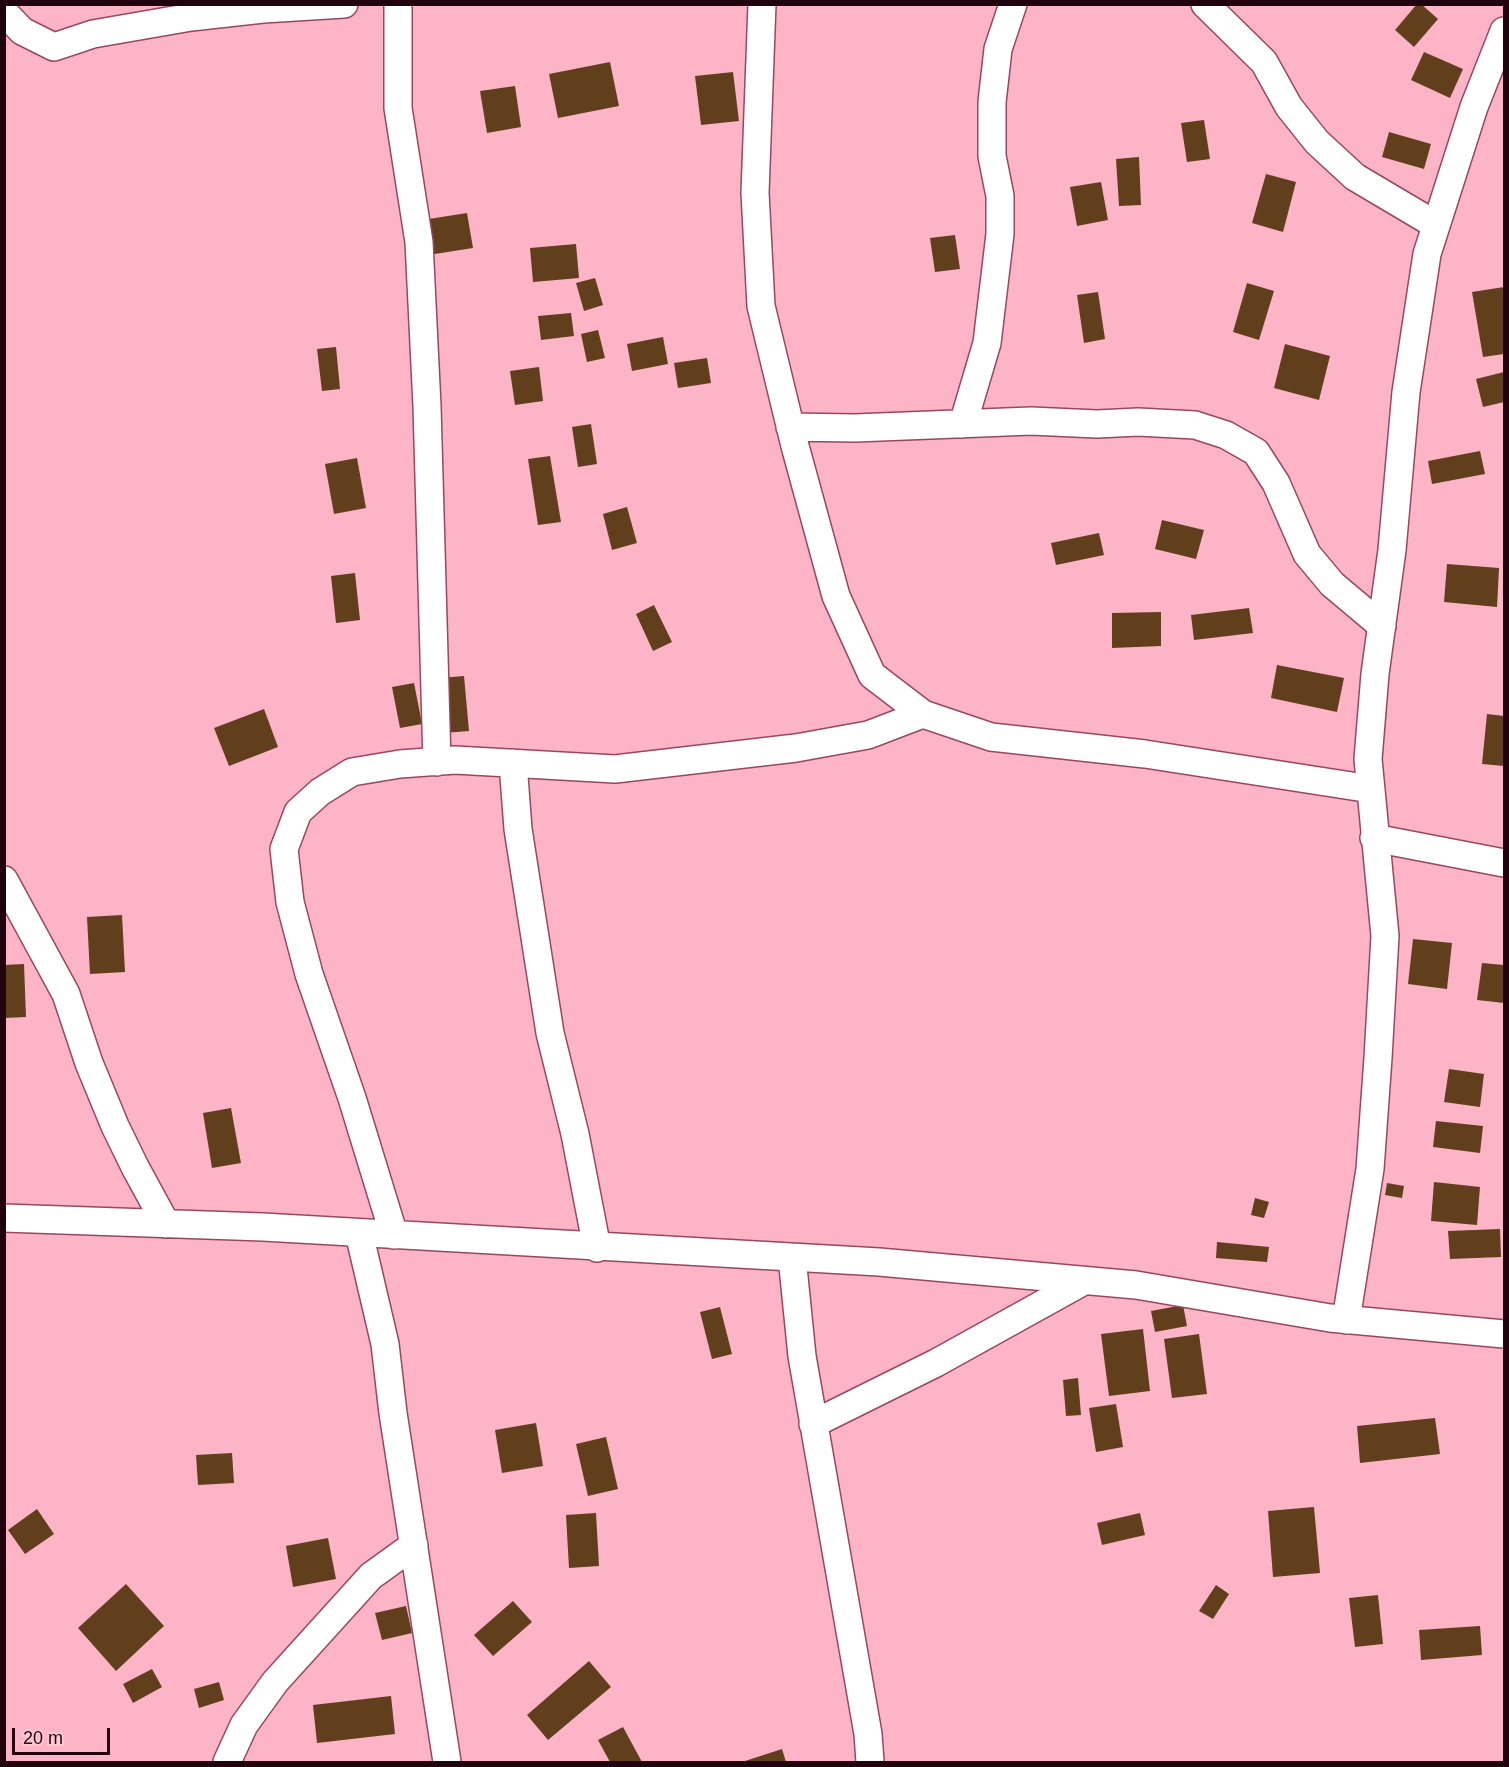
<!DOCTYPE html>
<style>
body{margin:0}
#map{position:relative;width:1509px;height:1767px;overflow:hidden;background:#fdb4c6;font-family:Helvetica,sans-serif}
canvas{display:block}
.frame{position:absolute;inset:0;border:6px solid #20030c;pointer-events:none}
.scale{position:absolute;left:12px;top:1728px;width:98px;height:27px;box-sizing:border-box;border:3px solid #20030c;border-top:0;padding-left:8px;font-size:18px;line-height:21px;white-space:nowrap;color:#20030c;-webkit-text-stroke:4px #ffc7d4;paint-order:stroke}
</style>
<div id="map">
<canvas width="1509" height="1767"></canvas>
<div class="frame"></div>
<div class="scale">20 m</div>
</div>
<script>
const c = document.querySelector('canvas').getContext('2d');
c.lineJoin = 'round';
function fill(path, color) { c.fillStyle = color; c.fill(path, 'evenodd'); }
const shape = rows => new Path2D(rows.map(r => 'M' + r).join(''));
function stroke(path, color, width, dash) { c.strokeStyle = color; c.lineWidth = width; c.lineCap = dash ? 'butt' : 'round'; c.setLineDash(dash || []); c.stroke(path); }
fill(shape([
 [1417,4,1421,4,1438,19,1414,47,1395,30],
 [1424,52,1463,69,1450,98,1411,80],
 [610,62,619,106,558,118,549,74],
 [733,72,739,121,701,125,695,76],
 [515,86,521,127,487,133,480,91],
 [1204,120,1210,159,1187,162,1181,123],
 [1389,132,1431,144,1424,169,1382,157],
 [1139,157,1141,205,1119,206,1116,159],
 [1266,174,1296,182,1283,232,1252,223],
 [1101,182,1108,220,1077,226,1070,187],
 [467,213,473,248,422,256,416,221],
 [955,235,960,269,935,272,930,238],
 [576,244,579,278,533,282,530,248],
 [595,278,603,305,584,311,576,283],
 [1247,283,1274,291,1259,340,1233,332],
 [1504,287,1504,354,1483,357,1472,292],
 [1098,292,1105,339,1084,343,1077,295],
 [571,313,574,336,541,340,538,316],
 [598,330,605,358,587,362,581,334],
 [663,337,668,364,632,371,627,344],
 [1285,344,1330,356,1319,400,1274,388],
 [336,347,340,389,322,391,317,349],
 [707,358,711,383,678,388,674,363],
 [539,367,543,401,515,405,510,371],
 [1504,372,1504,402,1483,407,1476,379],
 [591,424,597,464,578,467,572,427],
 [1480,451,1485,474,1432,484,1428,461],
 [550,456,561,522,538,525,528,459],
 [357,458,366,508,334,514,325,464],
 [627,507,637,543,612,550,603,514],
 [1162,520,1204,530,1196,559,1155,549],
 [1099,533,1104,555,1056,565,1051,543],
 [1447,564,1499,568,1497,607,1444,602],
 [355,573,360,620,336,623,331,576],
 [654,605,672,642,653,651,636,614],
 [1249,608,1253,633,1194,640,1191,615],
 [1161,612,1161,646,1112,648,1112,613],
 [1277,665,1344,678,1337,712,1271,698],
 [464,676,469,731,444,733,440,678],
 [414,683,422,724,400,728,392,687],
 [264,709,278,747,229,766,214,728],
 [1487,714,1504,716,1504,766,1482,764],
 [122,915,125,972,90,974,87,917],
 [1413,939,1452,943,1447,989,1408,984],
 [1482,963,1504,965,1504,1003,1477,1000],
 [24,964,26,1017,4,1018,4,965],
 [1449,1069,1484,1074,1480,1107,1444,1102],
 [231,1108,241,1163,212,1168,203,1113],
 [1436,1121,1483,1126,1480,1153,1433,1147],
 [1434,1182,1480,1187,1477,1225,1431,1221],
 [1387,1183,1404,1186,1402,1198,1385,1195],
 [1255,1198,1269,1202,1264,1218,1251,1215],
 [1500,1229,1501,1257,1450,1259,1448,1231],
 [1217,1242,1269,1247,1267,1262,1216,1258],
 [1183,1305,1187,1326,1155,1332,1151,1311],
 [720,1307,732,1354,712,1359,700,1312],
 [1143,1329,1150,1391,1109,1396,1101,1334],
 [1199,1334,1207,1394,1172,1398,1164,1339],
 [1078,1378,1081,1415,1066,1416,1063,1380],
 [1116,1404,1123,1447,1096,1452,1089,1408],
 [1435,1418,1440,1454,1360,1463,1357,1426],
 [536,1423,543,1466,502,1473,495,1430],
 [606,1437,618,1489,588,1496,576,1444],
 [232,1453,234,1483,198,1485,196,1455],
 [1314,1507,1320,1573,1273,1577,1268,1511],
 [37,1509,54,1534,25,1554,8,1530],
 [596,1513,599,1566,569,1568,566,1515],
 [1140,1513,1145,1535,1102,1545,1097,1523],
 [328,1538,336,1579,293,1587,286,1546],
 [126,1584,164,1626,116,1671,78,1628],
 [1216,1585,1229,1594,1213,1619,1199,1611],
 [1378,1595,1383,1644,1355,1647,1349,1598],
 [513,1601,532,1622,493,1656,474,1635],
 [406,1606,412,1633,382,1640,375,1613],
 [1480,1626,1482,1655,1421,1660,1419,1630],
 [589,1661,611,1687,548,1740,527,1715],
 [152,1669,162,1687,133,1703,123,1684],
 [219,1682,224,1700,199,1708,194,1689],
 [391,1696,395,1734,317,1743,313,1705],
 [623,1727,642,1762,610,1762,598,1740],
 [782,1749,786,1762,742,1762]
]), '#613f1d');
const street = shape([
 [398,4,398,108,419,242,427,406,437,762],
 [762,4,755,193,761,306,795,446,836,596,872,675,923,714,991,737,1145,754,1371,789],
 [1205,4,1264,62,1289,107,1317,142,1355,177,1436,225],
 [4,12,22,31,54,47,93,34,191,17,263,9,344,4],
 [963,424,987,343,1000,234,1000,196,992,156,992,102,998,49,1013,4],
 [790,427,855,428,1031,421,1097,424,1138,422,1195,425,1226,435,1256,452,1276,483,1307,554,1332,584,1382,626],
 [513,763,518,829,550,1033,575,1134,597,1248],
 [1374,838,1504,863],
 [4,880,66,994,89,1063,115,1126,135,1167,166,1224],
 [4,1218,263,1227,879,1262,1136,1285,1330,1318,1504,1334],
 [359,1233,385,1344,393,1413,447,1762],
 [394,1235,352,1098,309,974,290,902,284,849,298,812,320,792,352,772,400,764,455,760,615,769,796,748,868,735,923,714],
 [792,1257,802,1356,868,1734,870,1762],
 [1346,1320,1370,1169,1378,1058,1385,936,1368,759,1375,674,1392,550,1406,392,1427,254,1474,107,1504,31],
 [813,1424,936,1363,1084,1281],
 [227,1762,244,1725,275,1682,371,1576,414,1545]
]);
stroke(street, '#974860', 30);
stroke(street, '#fff', 27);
</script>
